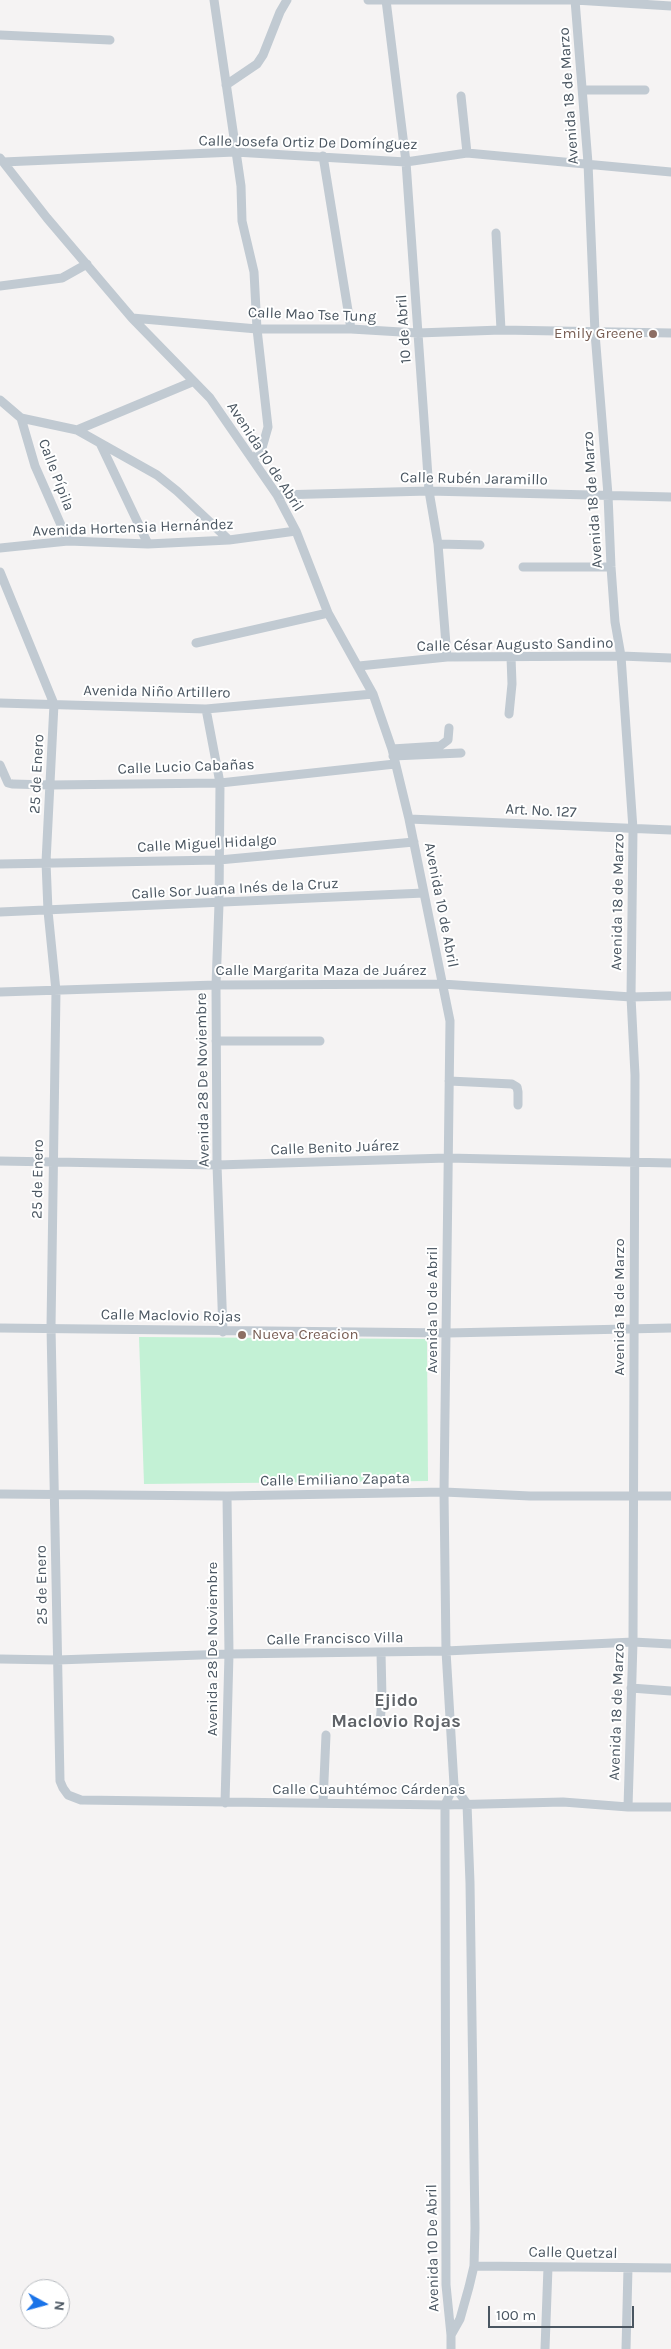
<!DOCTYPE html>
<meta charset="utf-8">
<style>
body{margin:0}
#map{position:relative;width:671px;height:2349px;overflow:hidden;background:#f5f3f3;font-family:Karla,sans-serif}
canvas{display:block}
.north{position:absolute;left:20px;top:2279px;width:50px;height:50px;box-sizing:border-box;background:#fff;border:1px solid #b7bbc0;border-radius:50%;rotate:97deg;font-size:14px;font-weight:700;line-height:20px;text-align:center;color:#4a5661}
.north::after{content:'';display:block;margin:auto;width:18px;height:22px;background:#1a73e8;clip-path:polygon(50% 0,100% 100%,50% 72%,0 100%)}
.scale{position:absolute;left:488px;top:2306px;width:146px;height:22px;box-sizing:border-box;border:2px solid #4a5661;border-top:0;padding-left:6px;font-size:15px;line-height:18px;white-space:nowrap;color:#4a5661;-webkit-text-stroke:4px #fff;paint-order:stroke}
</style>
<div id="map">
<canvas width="671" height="2349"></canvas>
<div class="north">N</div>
<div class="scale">100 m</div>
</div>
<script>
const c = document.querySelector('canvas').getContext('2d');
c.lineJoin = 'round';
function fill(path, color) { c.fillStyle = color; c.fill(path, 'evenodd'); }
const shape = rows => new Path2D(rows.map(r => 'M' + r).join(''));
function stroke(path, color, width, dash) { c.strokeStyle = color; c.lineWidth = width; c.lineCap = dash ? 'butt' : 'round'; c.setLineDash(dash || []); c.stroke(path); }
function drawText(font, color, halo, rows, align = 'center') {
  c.font = font + ' Karla,sans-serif'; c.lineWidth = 4; c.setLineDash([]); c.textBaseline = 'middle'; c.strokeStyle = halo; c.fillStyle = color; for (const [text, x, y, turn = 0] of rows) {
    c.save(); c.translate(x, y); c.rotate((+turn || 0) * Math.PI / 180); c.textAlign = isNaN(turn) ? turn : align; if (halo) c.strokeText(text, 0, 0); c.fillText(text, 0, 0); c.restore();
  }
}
fill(shape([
 [139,1337,427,1339,428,1481,144,1484]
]), '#c3f1d5');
stroke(shape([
 [214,0,241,186,242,221,254,272,257,329,268,427,262,448,253,460],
 [368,0,575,0,671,6],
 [386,0,406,162,429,491,438,544,447,657],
 [575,0,588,163,595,333,608,495,611,567,615,622,621,656,633,829,631,997,635,1075,633,1642,628,1807],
 [0,35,110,40],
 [226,85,257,64,263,55,280,12,287,0],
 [583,90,645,90],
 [461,96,467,153],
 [323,156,351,329],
 [0,158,47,218,132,318,210,398,277,495,296,531,328,613,373,694,392,749,409,819,450,1021,444,1492,446,1651,454,1785,445,1805,445,1833,446,2285,451,2335,451,2349],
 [3,162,235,152,406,162,467,153,671,172],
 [496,233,501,330],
 [0,286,62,278,87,264],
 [132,318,257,329,351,329,418,333,501,330,671,333],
 [0,400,21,418,77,430,157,475,177,491,229,540],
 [21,418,35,466,68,541],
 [77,430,192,382],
 [100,443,148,544],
 [277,495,429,491,671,497],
 [438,544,480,545],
 [0,548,68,541,148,544,229,540,296,531],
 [523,567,611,567],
 [0,572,54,704,46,862,48,911,56,991,51,1327,60,1781,63,1788,68,1795,81,1800,445,1805,563,1802,628,1807,671,1807],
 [196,643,328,613],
 [359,666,447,657,621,656,671,658],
 [0,703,206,709,373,694],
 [206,709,220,783,219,904,216,985,217,1165,223,1332],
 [509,714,512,684,511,657],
 [392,749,440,746,448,740,449,728],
 [393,756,461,753],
 [0,765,8,783,12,784,50,785,220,783,395,764],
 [409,819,671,830],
 [0,864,219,860,414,842],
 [0,912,424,893],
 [0,992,216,985,442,984,631,997,671,996],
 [216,1041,320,1041],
 [449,1081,512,1084,517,1087,518,1092,518,1105],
 [0,1161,217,1165,447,1158,671,1163],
 [0,1328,448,1333,671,1328],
 [0,1494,227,1496,444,1492,530,1496,671,1496],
 [0,1659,57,1660,229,1654,446,1651,633,1642,671,1644],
 [631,1688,671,1691],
 [380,1724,382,1698,381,1652],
 [225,1803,229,1654,227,1496],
 [323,1803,326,1735],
 [474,2266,671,2268],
 [451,2335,460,2319,469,2287,474,2266,475,2228,470,1883,467,1804,454,1785],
 [545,2349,548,2267],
 [626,2349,628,2268]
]), '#c1cad2', 9);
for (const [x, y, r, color] of [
 [653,334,5,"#8d6e63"],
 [242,1335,5,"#8d6e63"]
]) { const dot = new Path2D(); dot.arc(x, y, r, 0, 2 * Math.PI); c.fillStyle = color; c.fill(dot); stroke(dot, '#fff', 2); }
drawText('15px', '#4a5661', '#fff', [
 ["Avenida 18 de Marzo",569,96,-94],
 ["Calle Josefa Ortiz De Domínguez",308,143,1],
 ["Calle Mao Tse Tung",312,315,2],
 ["10 de Abril",404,329,-94],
 ["Avenida 10 de Abril",265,457,57],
 ["Calle Pípila",56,475,69],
 ["Calle Rubén Jaramillo",474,479,1],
 ["Avenida 18 de Marzo",593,500,-94],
 ["Avenida Hortensia Hernández",133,528,-2],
 ["Calle César Augusto Sandino",515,645,-1],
 ["Avenida Niño Artillero",157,692,1],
 ["Calle Lucio Cabañas",186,767,-2],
 ["25 de Enero",37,774,-87],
 ["Art. No. 127",541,811,3],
 ["Calle Miguel Hidalgo",207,844,-3],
 ["Calle Sor Juana Inés de la Cruz",235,889,-3],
 ["Avenida 18 de Marzo",618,902,-89],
 ["Avenida 10 de Abril",441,905,79],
 ["Calle Margarita Maza de Juárez",321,971],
 ["Avenida 28 De Noviembre",203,1080,-91],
 ["Calle Benito Juárez",335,1148,-2],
 ["25 de Enero",38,1179,-89],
 ["Avenida 18 de Marzo",620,1307,-90],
 ["Avenida 10 de Abril",433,1310,-90],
 ["Calle Maclovio Rojas",171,1316,1],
 ["Calle Emiliano Zapata",335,1480,-1],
 ["25 de Enero",42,1585,-91],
 ["Calle Francisco Villa",335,1639,-1],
 ["Avenida 28 De Noviembre",213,1649,-90],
 ["Avenida 18 de Marzo",617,1712,-88],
 ["Calle Cuauhtémoc Cárdenas",369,1790],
 ["Avenida 10 De Abril",433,2248,-91],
 ["Calle Quetzal",573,2253,1]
]);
drawText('15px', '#785e54', '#fff', [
 ["Emily Greene",643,334],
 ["Nueva Creacion",252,1335,"left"]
], 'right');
drawText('bold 18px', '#5f6368', '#fff', [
 ["Ejido",396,1701],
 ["Maclovio Rojas",396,1722]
]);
</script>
